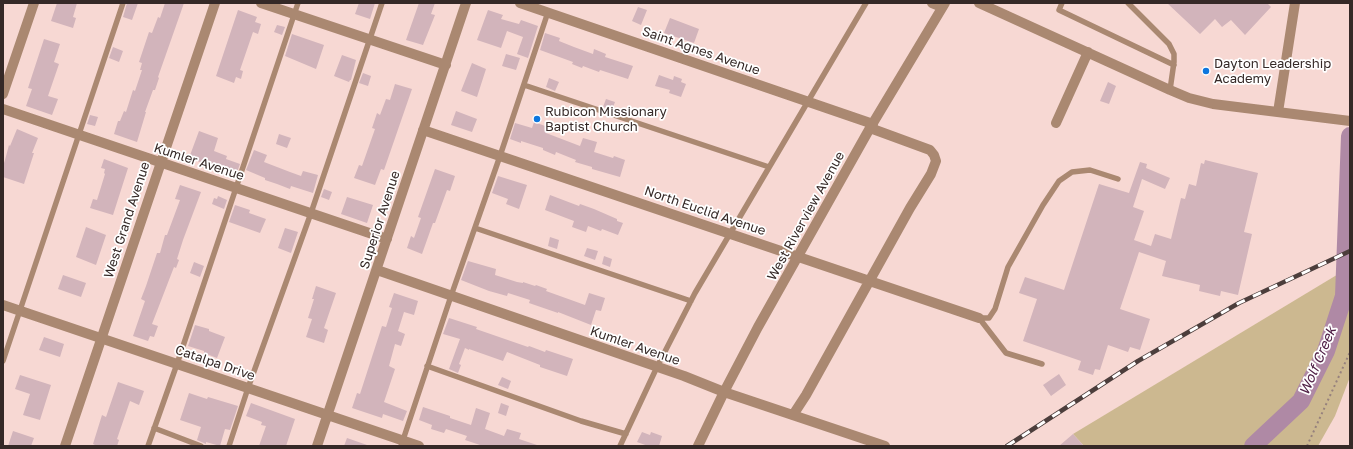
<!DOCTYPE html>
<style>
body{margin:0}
#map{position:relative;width:1353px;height:449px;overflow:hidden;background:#f7d8d3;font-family:"Golos Text",sans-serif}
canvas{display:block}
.frame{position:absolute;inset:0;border:4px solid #352927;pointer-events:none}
</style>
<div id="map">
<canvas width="1353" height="449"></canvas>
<div class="frame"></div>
</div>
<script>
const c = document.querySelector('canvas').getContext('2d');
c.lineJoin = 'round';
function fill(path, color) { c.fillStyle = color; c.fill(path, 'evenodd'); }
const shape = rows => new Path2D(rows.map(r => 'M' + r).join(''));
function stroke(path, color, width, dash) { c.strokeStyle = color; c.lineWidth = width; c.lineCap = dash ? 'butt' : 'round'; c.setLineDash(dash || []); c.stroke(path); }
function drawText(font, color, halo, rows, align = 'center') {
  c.font = font + ' "Golos Text",sans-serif'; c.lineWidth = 3.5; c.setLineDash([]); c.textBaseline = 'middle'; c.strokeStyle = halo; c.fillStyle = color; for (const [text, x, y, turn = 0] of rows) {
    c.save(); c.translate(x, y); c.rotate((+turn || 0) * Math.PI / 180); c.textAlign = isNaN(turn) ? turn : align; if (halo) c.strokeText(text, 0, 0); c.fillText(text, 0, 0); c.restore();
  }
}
fill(shape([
 [1350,267,1350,377,1335,416,1318,446,1084,446,1073,434]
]), '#ccb890');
stroke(shape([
 [1253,446,1301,401,1326,351,1344,296,1350,136]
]), '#af89a5', 18);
fill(shape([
 [57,3,77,3,73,17,76,18,73,28,51,21],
 [127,3,138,3,132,20,123,17],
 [165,3,184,3,158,77,159,78,155,90,153,90,145,112,146,112,137,142,114,134,118,121,120,121,124,111,126,112,133,90,135,91,142,70,140,70,142,63,139,62,149,32,152,33,158,17,160,18],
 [359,3,375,3,370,19,355,14],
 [419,3,435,3,431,14,435,15,423,45,406,40],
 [1167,3,1267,3,1271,7,1245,35,1231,20,1222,27,1215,19,1200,34],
 [638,7,647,10,641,25,632,21],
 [238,10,257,17,255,22,261,24,258,34,253,32,240,70,243,71,241,79,236,77,234,83,216,76],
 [488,10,503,15,501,19,519,24,521,20,538,26,528,58,517,54,523,37,507,31,501,48,477,40],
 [670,18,699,29,694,43,664,33],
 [277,25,285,27,282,35,274,32],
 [545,33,560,38,559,41,574,47,593,54,594,49,606,54,605,57,633,66,628,79,600,70,599,72,583,66,582,68,572,64,573,62,540,50],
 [292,34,324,45,316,69,285,56],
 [44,39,60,44,54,62,59,64,48,96,58,99,52,115,26,106,32,89,28,88],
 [113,47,123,51,119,62,109,58],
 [506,54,520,58,516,70,502,66],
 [342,55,356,60,351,80,350,80,349,82,334,76],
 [472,63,486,69,477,97,461,91],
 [363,73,371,76,368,86,359,83],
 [659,75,673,80,674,76,682,79,681,82,686,84,681,97,669,93,670,90,655,86],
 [549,78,559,82,555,91,546,87],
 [1108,82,1116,86,1109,104,1100,101],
 [395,84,412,89,384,170,381,169,375,185,354,178,359,165,362,166,375,129,372,128,377,113,380,115,386,99,390,100],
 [606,99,615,102,612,110,603,107],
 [456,111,477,119,472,132,451,125],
 [90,115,98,117,95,126,87,124],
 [534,122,548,127,546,133,580,146,583,138,597,142,594,152,613,158,614,156,625,160,620,177,592,169,592,167,575,162,576,160,556,152,555,155,543,150,543,148,521,141,521,143,510,139,515,123,532,128],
 [17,129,38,138,32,153,34,153,24,184,3,177,3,166,5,160,9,145,10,146],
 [199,131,218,138,214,151,227,156,226,159,240,164,235,178,226,175,227,172,189,158],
 [279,134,291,138,287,148,276,144],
 [254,150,267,155,264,162,290,172,301,176,303,171,318,175,313,193,291,186,290,189,277,184,265,180,265,178,246,170],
 [104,159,128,168,113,215,90,208,93,199,97,200,105,174,104,173,105,169,101,168],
 [1205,160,1258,173,1244,232,1252,234,1238,295,1221,291,1220,296,1199,291,1200,285,1162,276,1166,261,1139,252,1120,309,1150,319,1140,350,1130,347,1128,352,1108,345,1100,370,1095,369,1093,375,1078,370,1081,361,1023,341,1037,299,1019,293,1025,277,1064,290,1099,184,1129,193,1140,162,1147,164,1146,168,1170,178,1165,189,1142,179,1133,207,1144,211,1134,240,1151,246,1155,234,1171,239,1181,198,1185,199,1189,184,1196,186,1201,163,1204,164],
 [435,169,455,176,450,191,447,190,435,223,433,223,422,254,407,248,411,236,414,238,421,218,418,217],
 [498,176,527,185,519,209,506,204,508,199,492,193],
 [180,185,201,192,183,240,177,259,179,260,176,268,174,267,152,324,158,326,154,337,150,336,148,341,133,336,145,301,141,299,146,286,157,253,160,253,165,235,167,235,180,200,175,199],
 [324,189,332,192,329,200,321,197],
 [550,195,579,206,580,204,594,209,617,219,617,221,623,223,618,235,602,229,601,231,588,226,586,232,572,227,574,221,545,210],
 [218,196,227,200,224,209,212,204,214,198,217,199],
 [347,197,373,205,367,223,341,214],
 [235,205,250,210,249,213,266,219,260,233,229,222],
 [86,227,106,235,96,265,76,257],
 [285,228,298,232,291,253,278,248],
 [550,237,559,240,557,249,548,246],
 [587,248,598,251,595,260,584,256],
 [604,256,612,259,610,267,602,264],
 [468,261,496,269,495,275,517,282,523,283,523,282,535,286,536,285,547,289,546,291,585,305,589,293,605,298,601,311,596,310,591,325,558,312,558,313,529,303,530,300,508,293,507,296,489,291,461,280],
 [194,262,204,266,200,277,190,273],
 [63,275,86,283,81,297,58,289],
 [316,286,336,293,324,328,328,330,324,343,306,337,312,319,308,318,314,299,312,299],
 [394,293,418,301,414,315,404,312,398,331,405,334,401,346,395,344,389,366,395,369,384,402,407,411,403,421,383,414,382,418,352,408,357,393,360,394,382,326,386,327,392,308,389,307],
 [449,318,477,327,476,329,528,347,529,346,545,352,546,350,573,359,567,376,540,367,540,365,507,352,503,361,469,349,469,350,465,348,459,364,461,365,458,373,449,369,460,339,443,334],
 [195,325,209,329,209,331,225,337,217,358,204,353,204,351,188,346],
 [44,337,64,344,60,357,39,350],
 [1059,374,1066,385,1051,396,1043,385],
 [20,375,51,385,40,420,23,415,30,394,15,389],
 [502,377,511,381,508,389,498,385],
 [118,382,144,391,139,405,130,401,117,439,119,440,117,446,97,446,93,444,102,415,106,417],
 [189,393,207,399,208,397,238,406,230,430,225,429,220,446,206,442,206,444,197,440,201,427,180,420],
 [251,403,295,419,286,446,259,446,266,426,261,425,262,422,246,416],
 [501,403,509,406,506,416,498,413],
 [423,407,450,416,450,418,471,425,476,408,490,413,485,429,504,436,507,429,521,433,519,439,537,445,537,446,483,446,465,440,467,436,446,429,444,433,431,429,432,425,419,420],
 [13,431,34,438,31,446,8,446],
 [642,432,650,435,651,432,662,436,659,446,648,446,637,442],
 [1073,434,1084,446,1059,446],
 [347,438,367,445,367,446,344,446]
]), '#d2b4bb');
stroke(shape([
 [1307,446,1350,352]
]), '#96817d', 2, [2, 3]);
stroke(shape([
 [1062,3,1059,10,1174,65],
 [1128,3,1169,44,1174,54,1174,62,1170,90],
 [524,85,769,167],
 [475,228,691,301],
 [979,318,989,318,995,309,1008,267,1043,205,1059,181,1072,172,1090,170,1118,179],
 [979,318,1006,353,1042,364],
 [3,361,123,3],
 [427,366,581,421,626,434],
 [154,428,201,446],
 [148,446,177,364,298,3],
 [229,446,248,388,311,213,382,3],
 [401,446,451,296,500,156,548,12],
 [620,446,657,367,695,293,866,3]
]), '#aa8871', 5.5);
stroke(shape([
 [261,3,446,65],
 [520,3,873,124],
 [932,3,942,7],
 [979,3,1170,90,1189,98,1213,104,1350,121],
 [3,94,34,3],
 [3,109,387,239],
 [1278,112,1295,3],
 [1056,123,1088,52],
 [423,130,979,318],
 [377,270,684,376,724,392,885,446],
 [3,305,419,446],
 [793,415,806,395,910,208,931,174,936,161,934,155,930,150,870,128],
 [317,446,466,3]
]), '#aa8871', 10);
stroke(shape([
 [65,446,215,3],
 [698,446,724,392,758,327,870,128,945,3]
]), '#aa8871', 10);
const rail = shape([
 [1007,446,1138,361,1239,303,1350,251]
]);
stroke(rail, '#4c3e3c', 4.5);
stroke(rail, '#fff', 3, [9]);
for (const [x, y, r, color] of [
 [1206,71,4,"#0d76de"],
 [537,119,4,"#0d76de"]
]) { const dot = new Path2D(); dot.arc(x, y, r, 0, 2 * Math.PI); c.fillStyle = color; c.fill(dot); stroke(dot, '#fff', 1.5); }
drawText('13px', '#352927', '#fff', [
 ["Saint Agnes Avenue",701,51,19],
 ["Kumler Avenue",199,162,18],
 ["North Euclid Avenue",705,211,19],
 ["West Riverview Avenue",806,216,-61],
 ["West Grand Avenue",127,220,-72],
 ["Superior Avenue",380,220,-72],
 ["Kumler Avenue",635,346,19],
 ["Catalpa Drive",215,363,19]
]);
drawText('13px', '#352927', '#fff', [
 ["Dayton Leadership",1214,64],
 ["Academy",1214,79],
 ["Rubicon Missionary",545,112],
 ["Baptist Church",545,127]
], 'left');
drawText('italic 14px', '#512147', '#fff', [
 ["Wolf Creek",1318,361,-67]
]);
</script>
